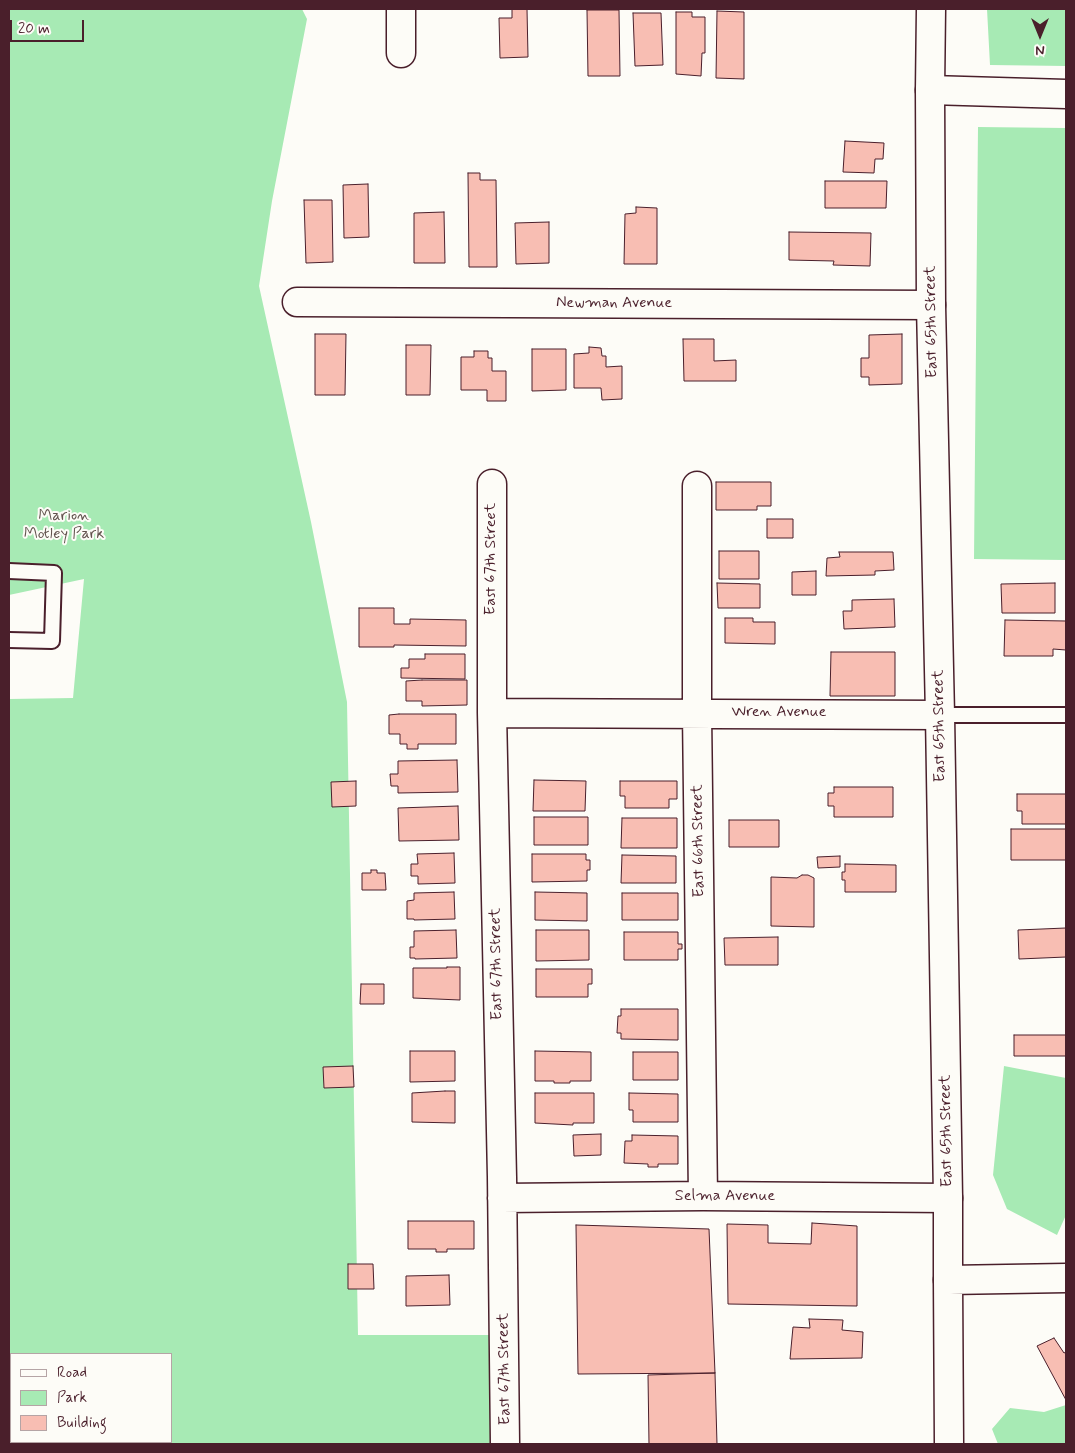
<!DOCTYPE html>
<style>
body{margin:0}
#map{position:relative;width:1075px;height:1453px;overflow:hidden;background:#fdfcf7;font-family:Mynerve,sans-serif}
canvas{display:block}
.frame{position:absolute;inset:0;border:10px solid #4a1f2b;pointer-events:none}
.legend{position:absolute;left:10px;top:1353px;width:162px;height:90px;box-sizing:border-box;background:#fdfcf7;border:1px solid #b5a4a5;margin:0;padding:6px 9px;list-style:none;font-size:15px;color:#4a1f2b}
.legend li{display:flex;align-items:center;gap:10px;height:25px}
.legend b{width:25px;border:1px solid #b5a4a5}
.north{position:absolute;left:1015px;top:10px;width:50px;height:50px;-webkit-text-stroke:4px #fdfcf7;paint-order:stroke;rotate:180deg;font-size:14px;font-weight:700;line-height:20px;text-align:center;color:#4a1f2b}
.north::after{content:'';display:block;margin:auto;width:18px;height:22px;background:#4a1f2b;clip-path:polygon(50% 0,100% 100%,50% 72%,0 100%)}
.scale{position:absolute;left:10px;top:20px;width:74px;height:22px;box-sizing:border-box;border:2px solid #4a1f2b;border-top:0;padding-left:6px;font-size:15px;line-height:18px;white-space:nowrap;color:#4a1f2b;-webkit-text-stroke:4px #fdfcf7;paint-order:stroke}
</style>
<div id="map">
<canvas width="1075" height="1453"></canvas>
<div class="frame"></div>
<ul class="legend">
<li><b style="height:6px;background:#fdfcf7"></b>Road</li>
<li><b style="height:14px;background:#a7eab4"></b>Park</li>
<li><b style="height:14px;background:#f8beb3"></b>Building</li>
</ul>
<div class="north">N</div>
<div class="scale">20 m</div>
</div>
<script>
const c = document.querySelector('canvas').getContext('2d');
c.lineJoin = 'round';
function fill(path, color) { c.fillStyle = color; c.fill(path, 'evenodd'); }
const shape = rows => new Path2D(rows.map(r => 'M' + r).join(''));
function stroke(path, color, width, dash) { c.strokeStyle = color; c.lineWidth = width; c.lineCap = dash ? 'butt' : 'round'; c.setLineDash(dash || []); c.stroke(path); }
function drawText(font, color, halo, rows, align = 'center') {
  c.font = font + ' Mynerve,sans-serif'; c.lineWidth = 4; c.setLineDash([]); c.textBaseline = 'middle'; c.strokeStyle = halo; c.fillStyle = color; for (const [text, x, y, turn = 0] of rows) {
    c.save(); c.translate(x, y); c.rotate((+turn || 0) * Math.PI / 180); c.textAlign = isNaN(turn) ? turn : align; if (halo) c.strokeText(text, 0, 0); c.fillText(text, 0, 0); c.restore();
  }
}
fill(shape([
 [9,9,302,9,307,19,272,201,259,286,311,522,347,702,358,1335,504,1335,505,1444,9,1444,9,699,73,698,84,579,9,595],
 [11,1354,171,1354,171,1442,11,1442],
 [987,9,1066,9,1066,66,990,65],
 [978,127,1066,128,1066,560,974,559],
 [1004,1066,1066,1078,1066,1215,1057,1235,1007,1209,993,1175],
 [1066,1405,1066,1444,998,1444,992,1429,1010,1408,1044,1412]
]), '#a7eab4');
const building = shape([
 [512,9,527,9,528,57,500,58,499,18,512,18,512,9],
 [587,10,619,10,620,76,588,76,587,10],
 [717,11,744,12,744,79,716,78,717,11],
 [676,12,692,12,692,17,705,17,705,53,702,53,701,76,676,74,676,12],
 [633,13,661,13,663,65,635,66,633,13],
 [845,141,884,143,883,159,875,159,874,173,843,172,845,141],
 [468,173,480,173,480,180,496,180,497,267,469,267,468,173],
 [825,181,887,181,886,208,825,208,825,181],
 [368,184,369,237,344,238,343,185,368,184],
 [304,200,332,200,333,262,306,263,304,200],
 [636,207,657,208,657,264,624,264,625,214,636,213,636,207],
 [444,212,445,263,414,263,414,213,444,212],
 [549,222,549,263,516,264,515,223,549,222],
 [789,232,871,233,870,266,833,265,834,261,789,260,789,232],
 [315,334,346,334,345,395,315,395,315,334],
 [902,334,902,384,869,385,869,377,861,377,861,358,869,358,869,335,902,334],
 [683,339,714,339,714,361,736,360,736,381,684,381,683,339],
 [406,345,431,345,430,395,406,395,406,345],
 [589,347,601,348,602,356,606,356,606,367,622,366,622,399,602,400,601,388,574,388,574,354,589,353,589,347],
 [532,349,566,349,566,390,532,391,532,349],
 [474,351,488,351,488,358,492,358,492,371,506,371,506,401,487,401,487,390,461,390,461,357,474,357,474,351],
 [716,482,771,482,771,506,757,506,757,510,716,510,716,482],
 [767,519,793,519,793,538,767,538,767,519],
 [719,551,759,551,759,579,719,579,719,551],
 [839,552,893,552,894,570,875,571,875,575,826,576,827,558,840,557,839,552],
 [816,571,816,595,792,595,792,572,816,571],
 [717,583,760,584,760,608,718,608,717,583],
 [1055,583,1055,613,1002,613,1001,584,1055,583],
 [894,599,895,627,844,629,843,611,852,611,852,600,894,599],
 [359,608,394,608,394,624,410,624,410,619,466,620,466,646,394,645,394,647,359,647,359,608],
 [725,618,753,618,753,622,775,622,775,644,725,643,725,618],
 [1005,620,1066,621,1066,650,1053,649,1053,656,1004,656,1005,620],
 [831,652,895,652,895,696,830,696,831,652],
 [425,654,465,654,465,679,401,678,401,668,409,668,409,659,425,659,425,654],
 [422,680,467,680,467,705,422,706,422,701,406,701,406,681,422,680],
 [399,714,456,714,456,744,418,744,418,749,407,749,407,744,400,744,400,734,389,734,389,715,399,714],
 [457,760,458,792,398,793,398,786,391,786,390,774,398,774,398,761,457,760],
 [534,780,586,781,585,811,533,811,534,780],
 [356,781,356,806,332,807,331,782,356,781],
 [620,781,677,781,677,799,669,799,669,808,625,808,625,796,620,796,620,781],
 [834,787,893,787,893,817,834,817,834,806,828,806,828,793,834,793,834,787],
 [1017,794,1066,794,1066,824,1022,824,1022,811,1017,811,1017,794],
 [458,806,459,840,399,841,398,808,458,806],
 [534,817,588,817,588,845,534,845,534,817],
 [622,818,677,818,677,848,621,848,622,818],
 [729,820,779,820,779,847,729,847,729,820],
 [1011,829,1066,829,1066,860,1011,860,1011,829],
 [454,853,455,883,418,884,418,876,411,876,411,864,418,864,417,854,454,853],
 [532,854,586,854,586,860,590,860,590,870,587,870,587,881,532,882,532,854],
 [622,855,676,856,676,883,621,883,622,855],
 [840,856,840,867,818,868,817,857,840,856],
 [845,864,896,865,896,892,845,892,845,880,842,880,842,872,845,872,845,864],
 [371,870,377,870,377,873,385,873,386,890,362,890,362,873,371,873,371,870],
 [802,875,808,875,814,878,814,927,771,926,771,877,797,878,802,875],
 [454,892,455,919,414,920,414,919,407,919,407,901,414,900,414,893,454,892],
 [535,892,587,893,587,921,535,920,535,892],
 [622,893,678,893,678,920,622,920,622,893],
 [1066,928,1066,957,1019,959,1018,930,1066,928],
 [456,930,457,958,415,959,415,958,410,958,410,947,414,947,414,931,456,930],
 [536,930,589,930,589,960,536,961,536,930],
 [624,932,678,932,678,944,682,944,682,949,678,949,678,960,624,960,624,932],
 [778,937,778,965,725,965,724,938,778,937],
 [447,967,460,967,460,1000,413,998,413,968,447,968,447,967],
 [536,969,592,969,592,984,588,984,588,997,536,997,536,969],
 [361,984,384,984,384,1004,360,1004,361,984],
 [621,1009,678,1009,678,1040,621,1039,621,1033,617,1033,618,1016,621,1016,621,1009],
 [1014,1035,1066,1035,1066,1056,1014,1056,1014,1035],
 [410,1051,455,1051,455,1081,410,1082,410,1051],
 [535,1051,591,1052,591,1081,570,1081,570,1083,554,1083,554,1081,535,1081,535,1051],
 [633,1052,678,1052,678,1080,633,1080,633,1052],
 [353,1066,354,1087,324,1088,323,1067,353,1066],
 [445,1091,455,1091,455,1123,412,1122,412,1093,445,1091],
 [535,1093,594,1093,594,1123,573,1123,573,1125,535,1123,535,1093],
 [629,1093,678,1094,678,1122,633,1122,633,1110,629,1110,629,1093],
 [601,1134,601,1155,574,1156,573,1135,601,1134],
 [632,1135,678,1136,678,1164,658,1164,658,1167,648,1167,648,1164,624,1163,625,1141,632,1141,632,1135],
 [408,1221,474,1221,474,1249,447,1249,447,1252,436,1252,436,1249,408,1249,408,1221],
 [812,1223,857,1226,857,1306,728,1304,727,1224,768,1225,768,1243,811,1244,812,1223],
 [576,1225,709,1229,715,1373,578,1374,576,1225],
 [348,1264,373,1264,374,1289,348,1289,348,1264],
 [449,1275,450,1305,406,1306,406,1276,449,1275],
 [809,1319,843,1320,842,1330,863,1332,862,1358,790,1359,793,1327,810,1328,809,1319],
 [1054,1338,1064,1353,1066,1352,1066,1400,1037,1346,1054,1338],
 [715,1373,717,1444,649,1444,648,1375,715,1373]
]);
fill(building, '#f8beb3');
stroke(building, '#4a1f2b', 1);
const service = shape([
 [9,571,54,573,52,641,9,640],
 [940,715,1066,715]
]);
const minor = shape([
 [401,53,401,9],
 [930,90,1066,94],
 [297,302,931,305],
 [492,484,492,713,502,1177,505,1444],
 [697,486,697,713,703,1196],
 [492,713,940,715],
 [502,1198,703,1196,948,1198],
 [949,1444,948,1280,1066,1278]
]);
const tertiary = shape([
 [931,9,930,90,931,305,940,715,948,1198,948,1280]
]);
stroke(service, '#4a1f2b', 18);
stroke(minor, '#4a1f2b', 31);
stroke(tertiary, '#4a1f2b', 31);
stroke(service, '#fdfcf7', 14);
stroke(minor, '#fdfcf7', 28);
stroke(tertiary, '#fdfcf7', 28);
drawText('16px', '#4a1f2b', '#fdfcf7', [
 ["Newman Avenue",614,304],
 ["East 65th Street",932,322,-91],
 ["East 67th Street",492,559,-90],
 ["Wren Avenue",779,713],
 ["East 65th Street",940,726,-91],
 ["East 66th Street",699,841,-91],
 ["East 67th Street",497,964,-91],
 ["East 65th Street",947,1131,-91],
 ["Selma Avenue",725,1197],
 ["East 67th Street",505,1369,-91]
]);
drawText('16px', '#61524d', '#fdfcf7', [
 ["Marion",64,517],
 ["Motley Park",64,535]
]);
</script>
